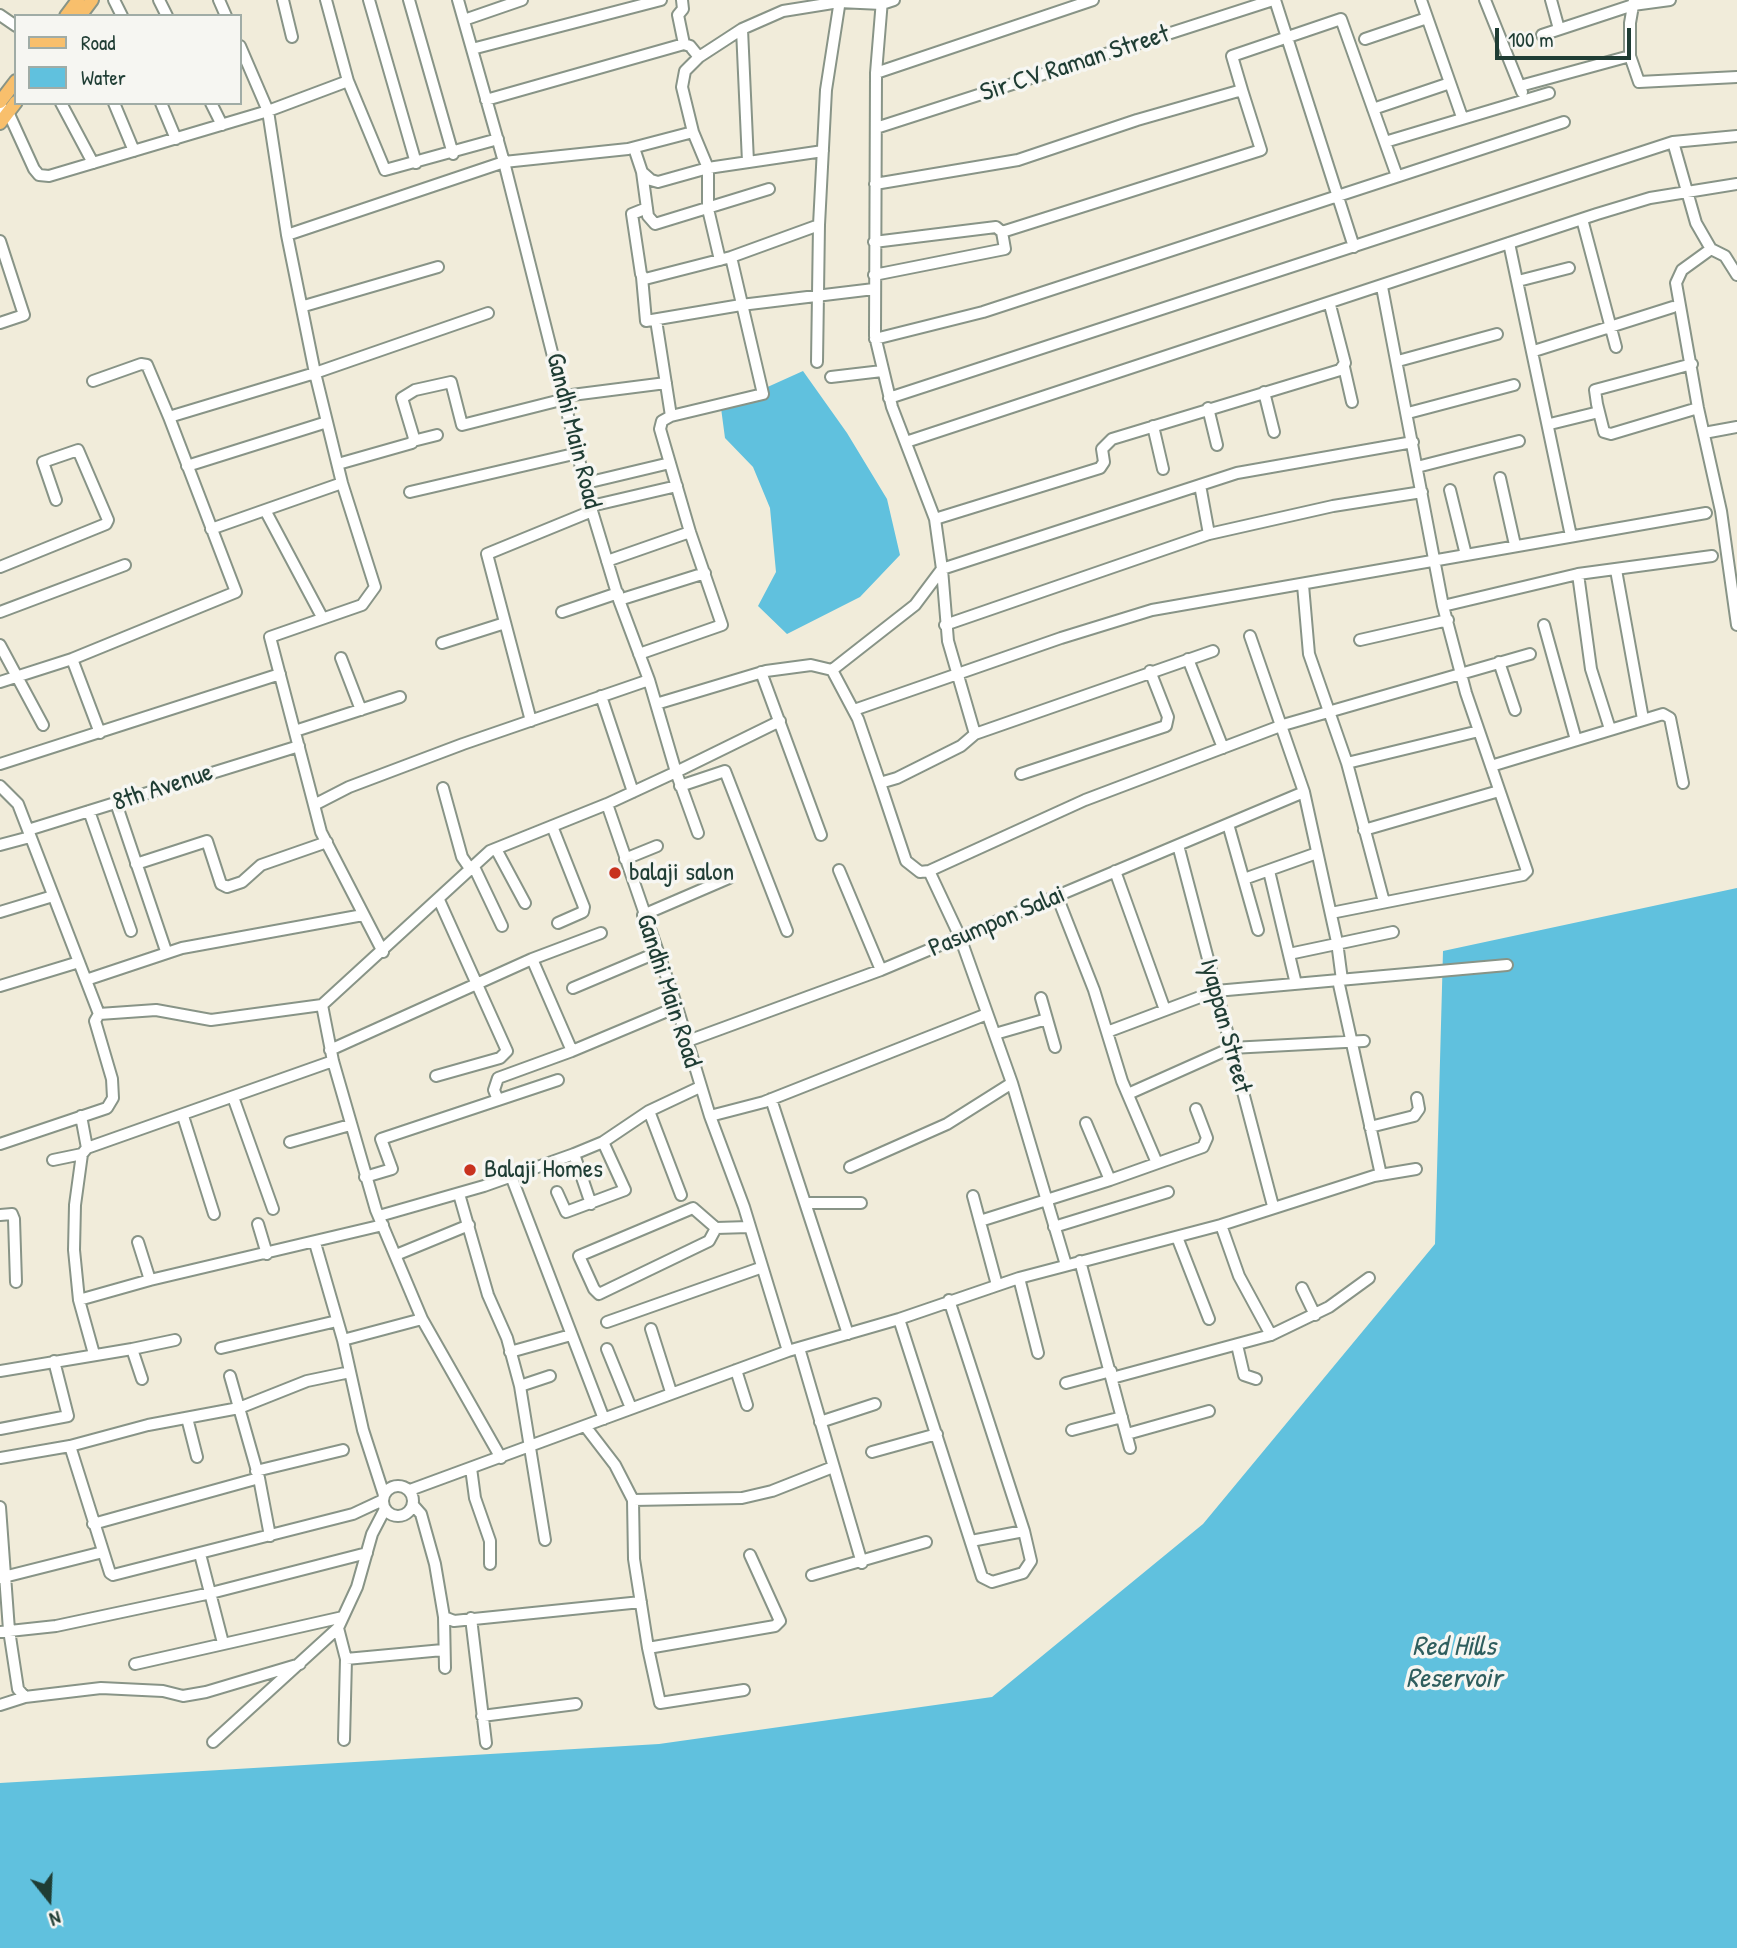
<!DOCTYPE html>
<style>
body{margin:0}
#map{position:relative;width:1737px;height:1948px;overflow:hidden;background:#f1ecda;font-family:"Patrick Hand",sans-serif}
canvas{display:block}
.legend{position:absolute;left:14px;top:14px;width:228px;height:91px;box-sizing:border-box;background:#f6f6f2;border:2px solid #a0aca6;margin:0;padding:9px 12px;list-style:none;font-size:21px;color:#1f3d34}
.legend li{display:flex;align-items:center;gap:14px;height:35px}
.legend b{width:35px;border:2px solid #a0aca6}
.north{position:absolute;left:14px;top:1864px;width:70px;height:70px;-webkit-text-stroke:5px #f6f6f2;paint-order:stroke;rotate:162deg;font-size:19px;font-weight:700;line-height:28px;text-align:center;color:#1f3d34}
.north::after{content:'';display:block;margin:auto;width:24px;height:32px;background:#1f3d34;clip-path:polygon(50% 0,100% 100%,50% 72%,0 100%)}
.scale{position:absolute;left:1495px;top:28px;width:136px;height:32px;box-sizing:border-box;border:4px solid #1f3d34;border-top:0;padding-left:9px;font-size:21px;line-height:24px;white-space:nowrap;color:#1f3d34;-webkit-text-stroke:5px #f6f6f2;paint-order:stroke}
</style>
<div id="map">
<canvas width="1737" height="1948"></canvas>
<ul class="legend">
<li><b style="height:9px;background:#f8bf6c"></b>Road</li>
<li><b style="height:19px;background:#60c1de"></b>Water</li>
</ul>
<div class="north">N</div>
<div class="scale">100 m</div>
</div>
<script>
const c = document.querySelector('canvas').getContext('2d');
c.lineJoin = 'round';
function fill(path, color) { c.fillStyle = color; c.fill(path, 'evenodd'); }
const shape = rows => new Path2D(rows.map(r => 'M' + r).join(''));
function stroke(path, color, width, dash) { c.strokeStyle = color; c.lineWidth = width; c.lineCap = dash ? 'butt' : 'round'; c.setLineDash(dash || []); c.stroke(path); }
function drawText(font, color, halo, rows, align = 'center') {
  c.font = font + ' "Patrick Hand",sans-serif'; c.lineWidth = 7; c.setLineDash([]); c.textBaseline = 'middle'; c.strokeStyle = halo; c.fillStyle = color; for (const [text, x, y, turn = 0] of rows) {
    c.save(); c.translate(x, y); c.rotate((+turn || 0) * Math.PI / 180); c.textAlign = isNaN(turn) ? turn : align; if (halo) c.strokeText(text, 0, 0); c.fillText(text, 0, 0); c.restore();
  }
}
fill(shape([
 [803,371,847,433,887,499,900,555,860,597,787,634,758,606,776,572,770,508,753,467,725,438,721,408],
 [1737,888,1737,1948,0,1948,0,1783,659,1744,992,1697,1203,1524,1435,1244,1443,951]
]), '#60c1de');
const minor = shape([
 [114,0,122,16],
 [159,0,167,16],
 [219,0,226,16],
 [283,0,292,37],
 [326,0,348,81,385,170,498,139],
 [369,0,416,163],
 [409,0,453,154],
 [682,0,683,9,678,15,684,44],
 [1275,0,1354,247],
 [1421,0,1462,117],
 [1485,0,1522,92],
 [1551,0,1559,29],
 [1634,0,1630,23,1630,56,1639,82,1737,77],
 [0,15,16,26],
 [464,20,522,0],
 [742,29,748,162],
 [1542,35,1633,5,1670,0],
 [1365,39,1427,18],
 [240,46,268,111,287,235,315,373,342,483,375,587,362,605,270,637,314,805],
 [472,49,661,0],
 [699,57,742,29,783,11,839,2,882,4,894,0],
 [876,73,1093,0],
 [1520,86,1630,56],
 [1242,90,1232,56,1341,19,1397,176],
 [486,100,684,44,690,46,699,57,685,71,682,87,693,132,708,168,708,209,720,260],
 [61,103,93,163],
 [114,103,134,151],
 [161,103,176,139],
 [211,103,222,125],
 [0,107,8,112,34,169,39,175,49,176,268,111,348,81],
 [1373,109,1450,83],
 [876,128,1273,0],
 [1385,142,1549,93],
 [1673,142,1696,223,1711,249,1725,256,1737,275],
 [634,148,642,172,651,180,658,182,708,168,823,151],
 [642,172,648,216,655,224,769,189],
 [647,208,632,214,641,274,645,279,731,257,819,225],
 [1582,219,1616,347],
 [287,235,504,162,628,149,693,132],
 [0,241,24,315,0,323],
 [874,242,996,227,1002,232],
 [1509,243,1571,536],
 [1711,249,1682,270,1676,283,1698,408,1721,511,1737,625],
 [874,275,1005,249,1002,232,1261,150,1242,90,1137,120,1018,160,875,184],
 [642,277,646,321,741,305,874,289],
 [1518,281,1569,268],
 [304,306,438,267],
 [656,320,671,416,763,394,731,257],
 [875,339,983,312,1564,122],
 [1534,351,1673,307],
 [1398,361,1497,334],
 [817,362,819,225,826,90,840,0],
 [1692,364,1595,390,1597,404,1604,432,1611,434,1698,408],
 [1344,367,1352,402],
 [831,377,882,371],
 [93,381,141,364,147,365,169,417],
 [1264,392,1274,432],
 [564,396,666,383],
 [889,398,1673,142,1737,136],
 [1208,408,1217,445],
 [1408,413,1514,385],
 [1550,424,1599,412],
 [1153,426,1163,469],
 [1704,433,1737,427],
 [413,441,437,435],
 [906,442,1597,214,1650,198,1737,184],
 [338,464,412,443,414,438,402,398,415,390,451,382,462,425,565,399],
 [187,466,327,422],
 [1417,467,1519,441],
 [1500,478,1515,545],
 [586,483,670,463],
 [1200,485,1209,534],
 [1450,490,1466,555],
 [410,492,578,453],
 [591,506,677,486],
 [935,519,1100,468,1104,462,1102,449,1112,439,1340,370,1345,363,1330,305],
 [211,529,265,510],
 [607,561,690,532],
 [0,567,106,524,108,520,78,450,43,462,56,500],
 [1616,570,1643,719],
 [1578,574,1591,669,1610,729],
 [1303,585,1309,654,1347,763,1384,902],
 [619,600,705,573],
 [1443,606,1578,574,1712,556],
 [0,612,125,565],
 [562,612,618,593],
 [322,617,265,510,342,483],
 [945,625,1209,534,1333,506,1422,492],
 [1544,625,1576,740],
 [1250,636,1304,792,1337,942,1342,980],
 [1360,640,1448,620],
 [442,643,505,623],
 [0,645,43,725],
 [639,654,722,625,690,532,660,429,662,421,671,416],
 [341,658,361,710],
 [72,659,100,733],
 [1188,659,1223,748],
 [1499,662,1515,710],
 [832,670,858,719,880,783],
 [761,672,821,835],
 [0,682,72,659,236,592,169,417,315,373,488,313],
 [601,696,633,792],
 [656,704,766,671,811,665,832,670,915,605,942,569,935,519,892,407,875,336,876,73,882,0],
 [854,710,1061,638,1152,610,1706,513],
 [531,721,487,554,592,511],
 [295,731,400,697],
 [975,734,948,641,942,569,1237,473,1413,442],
 [1347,763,1479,731],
 [0,764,280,674],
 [1491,766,1663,714,1670,718,1683,783],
 [1021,774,1166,726,1168,717,1150,671],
 [0,786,18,804,99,1014],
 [680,786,725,771,787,931],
 [443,788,462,857,471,870],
 [116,803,166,951],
 [89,811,131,931],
 [1228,824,1258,930],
 [552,826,584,907,583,912,558,923],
 [28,830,299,746],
 [1364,830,1499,791],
 [698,833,676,772,780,721],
 [0,845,30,837],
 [1178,845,1273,1206],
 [496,849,525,903],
 [625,859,657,846],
 [136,864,207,841,221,884,227,887,242,882,261,865,327,842],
 [474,867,502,926],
 [839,870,881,970],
 [929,871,1085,800,1283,725,1530,654],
 [1115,871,1165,1010],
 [1269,871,1296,984],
 [1244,879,1317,853],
 [1057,896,1094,990,1122,1081,1157,1163],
 [0,912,53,896],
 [1331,913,1523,875,1527,871,1466,693,1443,606,1382,287],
 [643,915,729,878],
 [383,952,321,832,314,805,349,787,463,744,649,680],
 [1289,954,1393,932],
 [532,959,572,1051],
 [86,980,182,948,363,915],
 [1338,980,1381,1175],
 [0,986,79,962],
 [573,988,656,953],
 [1041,998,1055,1047],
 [322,1005,333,1061,376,1210,422,1319,501,1458],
 [99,1014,156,1010,211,1020,322,1005,490,851,607,804],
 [1107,1032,1216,991,1507,965],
 [995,1034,1047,1019],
 [685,1042,881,970,1304,792],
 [330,1050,532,959,601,933],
 [436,1076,500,1058,507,1051,439,900],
 [1128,1094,1231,1048,1364,1041],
 [233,1097,273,1209],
 [771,1099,848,1334],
 [498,1100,494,1090,498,1078,572,1051,677,1007],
 [649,1111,681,1195],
 [81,1116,87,1148],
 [183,1116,214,1214],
 [710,1116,764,1102,987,1014],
 [1086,1123,1110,1180,1203,1147,1207,1138,1196,1109],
 [1370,1127,1414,1116,1419,1109,1417,1098],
 [290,1142,350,1125],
 [0,1144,107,1108,113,1098,112,1079,95,1021,99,1014],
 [82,1154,75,1205,74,1250,79,1300,94,1354],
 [574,1154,591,1204],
 [53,1160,82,1154,87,1148,333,1061],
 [850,1167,947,1124,1012,1083],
 [511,1176,604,1419],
 [365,1177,392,1169,381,1139,558,1080],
 [557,1192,566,1212,625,1190,603,1142],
 [459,1194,488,1295,507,1338,520,1386,545,1540],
 [973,1196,997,1285],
 [807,1203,861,1203],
 [0,1215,12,1214,14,1219,16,1282],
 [379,1216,484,1186,574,1154,603,1142,649,1111,700,1087],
 [980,1221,1110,1180],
 [258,1224,267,1254],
 [1221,1225,1239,1276,1271,1335],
 [1054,1227,1168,1192],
 [716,1228,693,1208,579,1256,594,1289,599,1294,709,1241,716,1228,749,1227],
 [1177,1237,1209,1319],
 [138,1242,150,1280],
 [315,1243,343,1340,363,1430,384,1495],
 [396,1255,469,1225],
 [1080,1261,1130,1448],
 [1066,1265,1012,1083,960,937,929,871,920,872,906,861,880,783,897,778,961,746,975,734,1213,651],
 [1019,1278,1038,1353],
 [1302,1288,1315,1315],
 [79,1300,150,1280,383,1225],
 [899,1319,982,1577,992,1582,1023,1573,1031,1561,1024,1531,949,1300],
 [607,1322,760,1268],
 [651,1329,671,1392],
 [343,1340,422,1319],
 [1237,1345,1244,1375,1256,1379],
 [221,1348,337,1321],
 [799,1348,862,1563],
 [132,1349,175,1340],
 [607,1349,631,1408],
 [788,1351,899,1319,1019,1278,1221,1225,1374,1176,1416,1169],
 [510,1352,571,1335],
 [736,1370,747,1405],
 [0,1371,132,1349,142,1379],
 [1112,1378,1271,1335,1329,1307,1369,1278],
 [1066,1383,1111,1371],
 [520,1386,550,1376],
 [187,1418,197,1457],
 [820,1422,875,1404],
 [585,1426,615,1465,633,1500,634,1559,648,1648,660,1703,744,1690],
 [0,1429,68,1416,54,1361],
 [1072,1430,1122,1417],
 [1127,1434,1209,1411],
 [70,1446,110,1573,113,1575,353,1514,383,1500],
 [872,1452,937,1434],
 [0,1458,70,1446,148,1425,239,1408,307,1381,350,1372],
 [471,1468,475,1498,490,1541,490,1564],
 [256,1471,343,1450],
 [259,1478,270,1536],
 '383 1501a15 15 0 1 1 30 0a15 15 0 1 1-30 0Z',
 [410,1490,788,1351,744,1207,710,1116,677,1007,607,804,676,772,649,680,619,600,592,511,504,162,458,0],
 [633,1500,742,1498,772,1491,833,1467],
 [413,1505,421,1514,435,1564,444,1617,445,1668],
 [0,1507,9,1630,18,1689,25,1697,101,1688,163,1691,183,1696,206,1692,300,1664],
 [93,1524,259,1478,230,1376],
 [971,1541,1024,1531],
 [200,1554,223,1643],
 [812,1575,926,1542],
 [0,1578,103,1552],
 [444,1617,454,1621,641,1602],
 [471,1618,486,1743],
 [338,1628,346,1659,344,1740],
 [0,1632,56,1626,211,1593,367,1553],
 [648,1648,775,1626,780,1621,750,1555],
 [346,1659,443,1650],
 [135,1664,343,1617],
 [0,1705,25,1697],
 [482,1716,576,1704],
 [213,1742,338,1628,357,1587,372,1534,385,1509]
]);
const major = shape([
 [66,16,78,0],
 [80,16,92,0],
 [0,102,16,81],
 [0,123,16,102]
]);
stroke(minor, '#889487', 14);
stroke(major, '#889487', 16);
stroke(minor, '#fff', 10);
stroke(major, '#f8bf6c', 12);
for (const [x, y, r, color] of [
 [615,873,7,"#c8321e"],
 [470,1170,7,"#c8321e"]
]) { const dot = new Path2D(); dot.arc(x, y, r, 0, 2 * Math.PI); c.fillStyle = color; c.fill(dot); stroke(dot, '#f6f6f2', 2.5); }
drawText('26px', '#1f3d34', '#f6f6f2', [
 ["Sir CV Raman Street",1075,64,-18],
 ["Gandhi Main Road",573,431,76],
 ["8th Avenue",163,788,-18],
 ["Pasumpon Salai",997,922,-23],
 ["Gandhi Main Road",668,991,72],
 ["Iyappan Street",1225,1026,75]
]);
drawText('26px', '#1f3d34', '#f6f6f2', [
 ["balaji salon",629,873],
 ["Balaji Homes",484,1170]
], 'left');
drawText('italic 28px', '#2f5e5e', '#f6f6f2', [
 ["Red Hills",1454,1648],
 ["Reservoir",1454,1680]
]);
</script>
